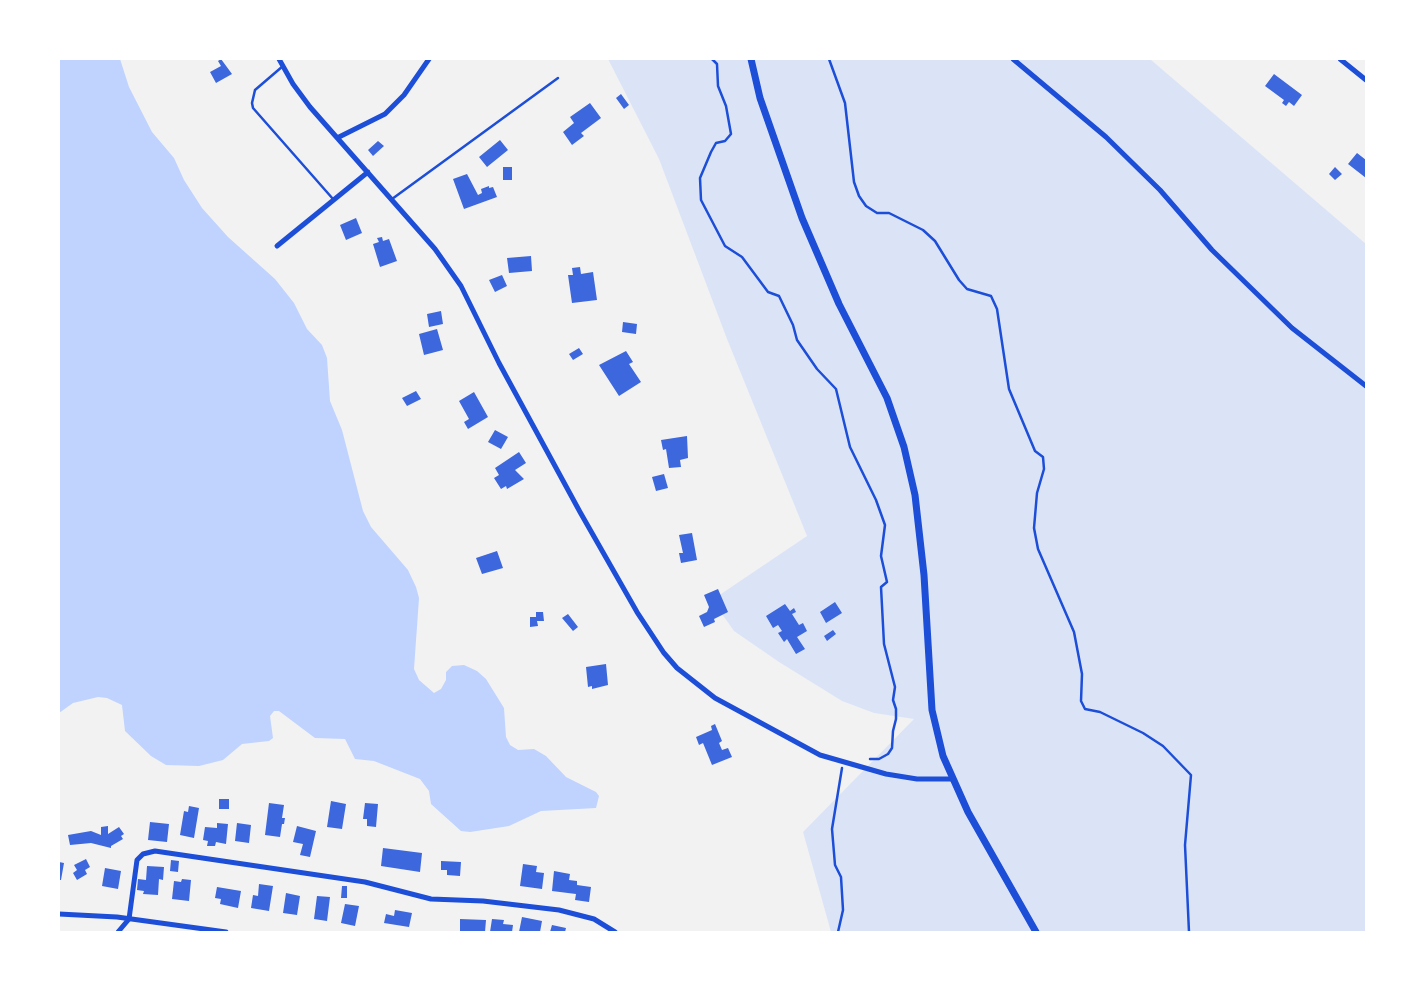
<!DOCTYPE html>
<style>
body{margin:0}
#map{position:relative;width:1425px;height:991px;overflow:hidden;background:#f2f2f2;font-family:"Fira Sans Condensed",sans-serif}
canvas{display:block}
.frame{position:absolute;inset:0;border:60px solid #fff;pointer-events:none}
</style>
<div id="map">
<canvas width="1425" height="991"></canvas>
<div class="frame"></div>
</div>
<script>
const c = document.querySelector('canvas').getContext('2d');
c.lineJoin = 'round';
function fill(path, color) { c.fillStyle = color; c.fill(path, 'evenodd'); }
const shape = rows => new Path2D(rows.map(r => 'M' + r).join(''));
function stroke(path, color, width, dash) { c.strokeStyle = color; c.lineWidth = width; c.lineCap = dash ? 'butt' : 'round'; c.setLineDash(dash || []); c.stroke(path); }
fill(shape([
 [608,59,1150,59,1366,244,1366,932,831,932,803,832,914,719,874,713,842,701,779,662,734,631,712,600,807,536,727,339,659,159]
]), '#dbe4f7');
fill(shape([
 [59,59,120,59,129,87,152,132,174,158,184,180,202,208,228,237,275,279,294,303,307,329,322,345,327,358,330,401,342,430,363,511,371,527,408,570,416,587,419,598,414,669,419,680,434,693,441,689,446,680,446,672,452,666,464,665,477,671,486,679,504,708,506,737,510,745,518,750,534,749,546,756,566,777,596,792,599,796,596,808,541,811,509,826,470,832,461,831,431,804,429,791,420,779,374,761,355,759,345,739,315,738,279,711,274,711,270,716,273,738,269,741,242,744,223,760,199,766,166,765,151,756,125,731,122,705,107,698,98,697,73,703,59,713]
]), '#bfd3fe');
fill(shape([
 [221,59,232,74,216,83,210,72,221,66,218,61],
 [1274,74,1302,95,1294,106,1289,102,1286,106,1282,103,1284,100,1265,86],
 [621,94,629,105,624,109,616,98],
 [590,103,601,118,581,133,584,136,572,145,563,132,574,123,570,117],
 [500,140,508,150,487,167,479,157],
 [378,141,384,146,373,156,368,150],
 [1357,153,1366,160,1366,178,1348,164],
 [503,167,512,167,512,180,503,180],
 [1335,167,1342,174,1335,180,1329,174],
 [467,174,478,195,482,193,481,189,489,186,489,188,493,187,497,197,464,209,453,179],
 [356,218,362,233,346,240,340,225],
 [382,237,383,241,389,239,397,261,380,267,373,244,379,242,377,238],
 [531,256,532,271,509,273,507,258],
 [580,267,581,274,593,272,597,300,572,303,568,275,573,275,572,268],
 [502,275,507,286,495,292,489,280],
 [441,311,443,324,429,327,427,314],
 [623,322,637,324,636,334,622,332],
 [437,329,443,350,424,355,419,334],
 [579,348,583,354,573,360,569,354],
 [626,351,633,362,629,364,641,382,619,396,599,365],
 [416,391,421,399,407,406,402,398],
 [474,392,488,417,468,429,464,422,469,419,459,401],
 [495,430,508,437,501,449,488,442],
 [687,436,688,458,680,460,681,467,669,468,666,449,663,450,661,440],
 [519,452,526,463,515,470,524,479,507,489,506,486,501,489,494,478,499,475,495,468],
 [664,474,668,488,656,491,652,477],
 [692,533,697,560,681,563,679,553,683,553,679,535],
 [497,551,503,568,482,574,476,558],
 [718,589,728,612,714,619,715,622,704,627,699,616,707,612,709,607,704,595],
 [835,602,842,613,826,623,820,612],
 [785,604,790,611,794,608,796,612,792,614,799,625,803,623,807,631,797,637,805,649,796,654,787,639,784,642,778,633,782,631,778,625,773,628,766,616],
 [536,612,543,612,544,621,537,621,538,626,530,627,530,617,536,617],
 [568,614,578,627,573,631,562,618],
 [833,630,836,634,827,641,824,636],
 [606,664,608,685,592,689,592,686,588,687,586,667],
 [715,724,722,741,719,743,722,750,728,748,732,757,712,765,703,743,699,745,696,737,712,730,711,726],
 [219,799,229,799,229,809,219,809],
 [331,801,346,804,342,829,327,827],
 [269,803,284,805,282,818,285,818,284,824,282,824,280,837,265,835],
 [365,803,378,804,376,827,367,826,367,819,363,819],
 [189,806,199,808,194,838,180,835,184,811,188,812],
 [150,822,169,824,167,842,148,840],
 [217,823,228,824,226,844,216,842,215,846,207,846,208,841,203,840,205,827,217,828],
 [237,823,251,825,249,843,235,841],
 [108,826,108,834,119,827,124,834,121,836,123,839,111,846,111,848,91,843,70,845,68,835,91,831,101,835,101,827],
 [297,826,316,831,310,857,300,855,303,844,293,842],
 [383,848,422,853,420,872,381,866],
 [86,859,90,867,85,870,87,874,77,880,73,873,77,870,74,865],
 [171,860,179,861,178,872,170,871],
 [441,861,461,862,460,876,447,875,447,870,441,870],
 [59,862,64,863,61,880,59,880],
 [523,864,537,866,536,872,544,873,542,889,520,886],
 [147,866,164,867,163,880,159,879,158,895,143,894,144,891,137,890,138,879,146,880],
 [105,868,121,871,118,889,102,886],
 [554,871,570,874,569,880,577,881,577,885,591,887,589,902,575,900,576,894,552,891],
 [182,879,191,880,189,901,172,899,174,881,181,882],
 [259,884,273,886,269,911,251,908,253,895,258,896],
 [342,886,347,886,347,898,341,898],
 [217,887,241,891,238,908,220,904,221,899,215,898],
 [286,893,300,896,297,915,283,913],
 [317,896,330,897,327,921,314,919],
 [345,904,359,906,355,926,341,923],
 [395,910,412,913,409,927,384,923,386,914,394,916],
 [522,917,542,921,540,932,519,932],
 [460,919,486,920,485,932,460,932],
 [492,919,504,920,503,924,513,925,512,932,490,932],
 [552,925,566,928,565,932,550,932]
]), '#3d67dc');
stroke(shape([
 [712,59,717,64,718,86,726,106,731,134,725,141,716,143,711,152,700,178,701,200,725,246,742,257,768,292,779,296,793,325,797,340,817,369,836,389,850,447,876,500,885,525,881,556,887,582,881,587,884,644,895,687,893,700,896,709,896,719,893,731,892,748,888,754,879,759,870,759],
 [829,59,845,103,854,182,859,196,866,206,877,213,889,213,923,230,935,241,959,280,967,289,991,296,997,309,1009,389,1035,451,1043,457,1044,469,1037,493,1034,528,1038,549,1074,632,1082,674,1081,701,1085,709,1100,712,1143,733,1163,746,1191,775,1185,845,1189,932],
 [838,932,843,910,841,877,835,865,832,829,842,768]
]), '#1d4ed8', 2.5);
stroke(shape([
 [283,66,255,90,252,103,253,108,333,199],
 [392,199,558,78]
]), '#1d4ed8', 2.5);
stroke(shape([
 [279,59,293,84,310,107,435,249,461,286,499,363,580,512,637,612,664,653,677,668,715,698,820,755,886,774,917,779,951,779],
 [1013,59,1106,137,1160,190,1212,250,1292,328,1366,386],
 [1340,59,1366,80],
 [337,138,385,114,404,95,429,59],
 [277,246,368,172],
 [59,914,117,917,226,932],
 [118,932,129,919,137,860,143,854,155,851,365,882,431,899,483,901,559,910,594,919,615,932]
]), '#1d4ed8', 5);
stroke(shape([
 [751,59,760,98,802,218,839,304,887,398,904,447,915,495,924,575,932,710,943,756,968,812,1036,932]
]), '#1d4ed8', 7);
</script>
